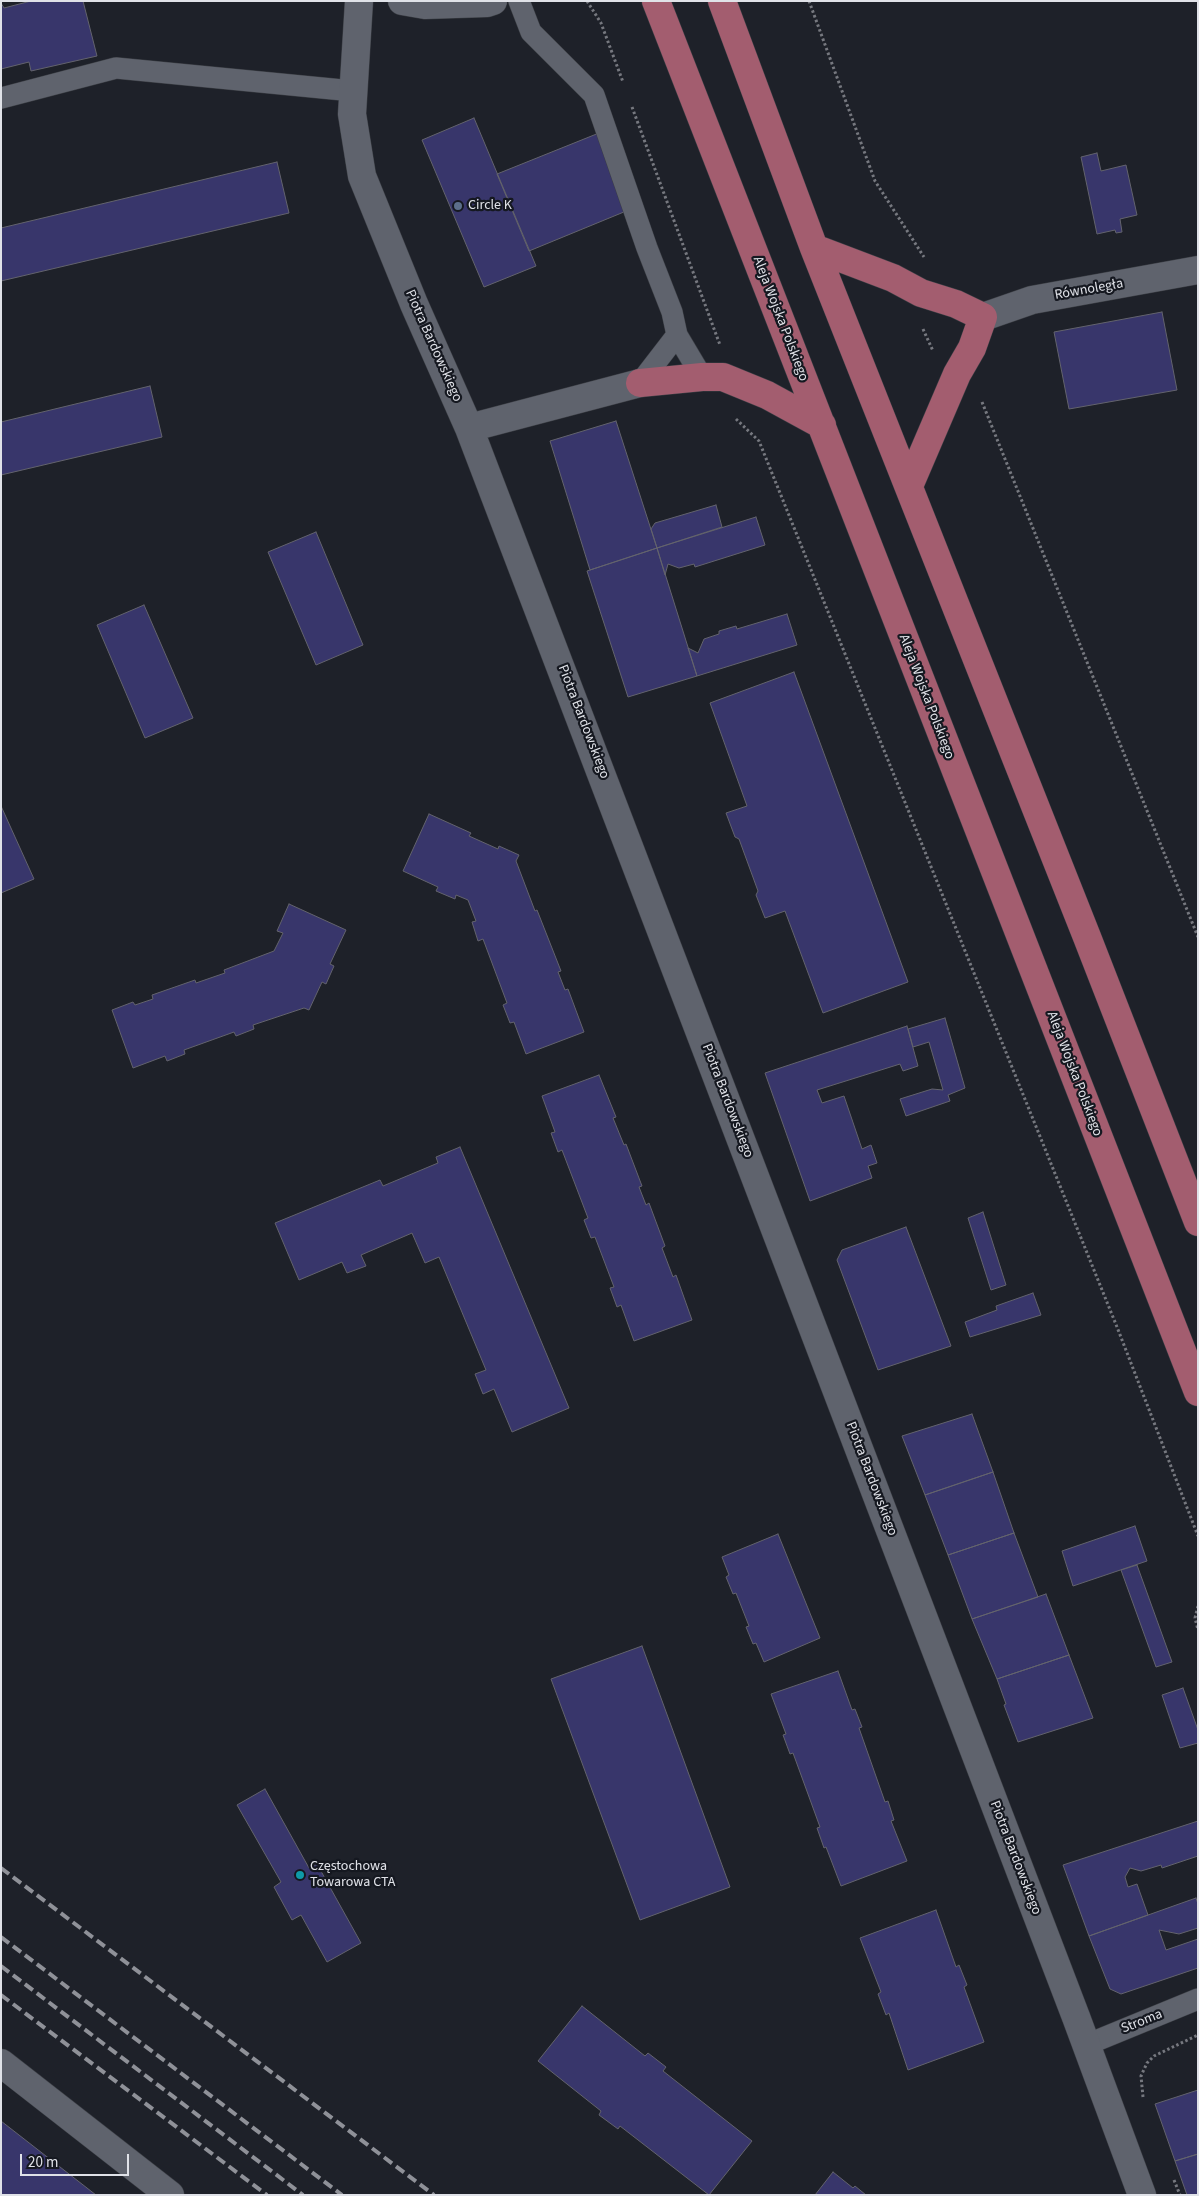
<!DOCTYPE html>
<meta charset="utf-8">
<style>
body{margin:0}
#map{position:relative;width:1199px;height:2196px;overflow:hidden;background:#1e2129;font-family:"Source Sans 3",sans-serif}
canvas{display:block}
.frame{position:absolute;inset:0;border:2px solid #e0e2e8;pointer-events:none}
.scale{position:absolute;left:20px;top:2154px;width:109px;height:22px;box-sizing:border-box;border:2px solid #e0e2e8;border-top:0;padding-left:6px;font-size:15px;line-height:18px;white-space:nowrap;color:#e0e2e8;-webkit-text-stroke:4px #151820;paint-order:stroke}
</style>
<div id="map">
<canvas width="1199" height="2196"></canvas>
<div class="frame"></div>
<div class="scale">20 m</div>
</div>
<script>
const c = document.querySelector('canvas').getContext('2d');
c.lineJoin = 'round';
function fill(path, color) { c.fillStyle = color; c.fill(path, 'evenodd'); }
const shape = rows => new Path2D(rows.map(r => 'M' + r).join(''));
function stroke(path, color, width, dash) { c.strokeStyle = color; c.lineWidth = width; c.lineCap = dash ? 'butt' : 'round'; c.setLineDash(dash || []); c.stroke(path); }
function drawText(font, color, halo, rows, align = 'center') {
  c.font = font + ' "Source Sans 3",sans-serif'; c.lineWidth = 4.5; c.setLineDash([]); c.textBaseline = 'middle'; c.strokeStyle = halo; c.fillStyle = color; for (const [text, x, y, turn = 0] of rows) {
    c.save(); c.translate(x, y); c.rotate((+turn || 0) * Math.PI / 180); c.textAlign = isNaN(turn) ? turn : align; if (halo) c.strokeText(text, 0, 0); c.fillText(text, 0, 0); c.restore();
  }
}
const building = shape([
 [31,1,83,1,97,56,31,71,29,62,1,69,1,3,4,8,31,1],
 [474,118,536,266,484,287,422,140,474,118],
 [604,131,636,207,529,251,497,174,604,131],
 [1097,153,1101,171,1126,165,1137,215,1120,219,1122,232,1116,233,1115,230,1097,234,1081,157,1097,153],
 [277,162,289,213,1,281,1,228,277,162],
 [1162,312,1177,390,1069,409,1054,332,1162,312],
 [150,386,162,437,1,475,1,422,150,386],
 [616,421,657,548,590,570,550,441,616,421],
 [716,505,722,527,657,548,651,529,655,523,716,505],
 [756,517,765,545,695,567,694,564,679,568,668,564,665,575,657,548,756,517],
 [316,532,363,645,316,665,268,552,316,532],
 [657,548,697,676,628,697,587,571,657,548],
 [144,605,193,718,145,738,97,625,144,605],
 [787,614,797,645,697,676,688,648,698,653,704,639,719,634,719,631,736,626,737,629,787,614],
 [794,672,908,982,823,1013,785,911,765,918,756,895,758,891,739,839,735,837,726,813,747,806,710,703,794,672],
 [1,806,34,879,1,893,1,806],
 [429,814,471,833,469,836,498,849,499,846,519,855,516,861,535,911,537,910,561,971,558,972,565,990,568,989,584,1032,526,1054,514,1022,510,1023,503,1005,507,1003,483,939,478,941,472,922,476,921,468,900,456,895,455,899,436,891,438,887,403,871,429,814],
 [289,904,346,930,330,964,334,966,326,984,322,982,309,1010,304,1008,253,1025,254,1029,236,1036,234,1032,184,1050,185,1054,167,1061,165,1056,133,1068,112,1010,133,1002,135,1005,153,999,152,995,195,980,196,983,225,973,224,970,274,951,283,933,277,931,289,904],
 [945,1018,965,1088,948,1095,950,1101,906,1116,900,1099,932,1089,943,1090,929,1042,913,1047,908,1029,945,1018],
 [907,1026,918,1066,903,1071,900,1064,817,1090,822,1103,844,1096,862,1149,871,1145,877,1163,868,1166,872,1178,810,1201,765,1073,907,1026],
 [599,1075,616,1117,613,1118,624,1145,626,1144,642,1186,639,1187,646,1205,649,1203,665,1246,662,1248,673,1277,676,1275,692,1320,634,1341,621,1305,617,1307,610,1288,614,1287,595,1237,591,1238,584,1220,588,1218,562,1150,558,1152,551,1133,555,1132,542,1096,599,1075],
 [460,1147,569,1408,512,1432,494,1389,483,1394,475,1374,486,1370,439,1257,425,1263,412,1233,361,1255,366,1266,347,1273,342,1262,299,1280,275,1223,380,1180,383,1186,438,1163,436,1157,460,1147],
 [983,1212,1006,1285,991,1290,968,1218,983,1212],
 [906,1227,951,1346,878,1370,837,1260,842,1250,906,1227],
 [1033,1293,1041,1315,970,1337,965,1322,997,1310,996,1306,1033,1293],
 [972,1414,993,1472,925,1495,902,1436,972,1414],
 [993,1472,1014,1533,948,1555,925,1495,993,1472],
 [1135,1526,1147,1561,1073,1586,1062,1551,1135,1526],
 [1014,1533,1038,1597,972,1619,948,1555,1014,1533],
 [778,1534,820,1638,764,1662,756,1643,753,1644,746,1627,749,1626,736,1593,733,1594,726,1577,729,1575,722,1557,778,1534],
 [1137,1565,1172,1662,1156,1667,1121,1570,1137,1565],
 [1046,1594,1069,1655,997,1679,972,1619,1046,1594],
 [642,1646,730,1887,640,1920,551,1679,642,1646],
 [1069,1655,1093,1718,1018,1742,1004,1705,1006,1704,997,1679,1069,1655],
 [838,1671,852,1710,855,1709,862,1727,859,1728,885,1802,888,1801,894,1820,891,1821,907,1861,841,1886,826,1847,824,1848,817,1828,820,1827,793,1753,790,1754,783,1735,786,1734,771,1694,838,1671],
 [1183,1688,1198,1730,1198,1743,1180,1748,1162,1695,1183,1688],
 [265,1789,309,1868,317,1864,361,1943,327,1962,301,1915,292,1920,274,1887,281,1882,237,1805,265,1789],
 [1198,1821,1198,1856,1162,1868,1161,1865,1141,1871,1130,1868,1125,1877,1128,1887,1137,1884,1148,1915,1089,1936,1063,1865,1198,1821],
 [1196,1898,1198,1904,1198,1928,1179,1934,1159,1930,1166,1950,1198,1939,1198,1968,1121,1994,1110,1989,1089,1936,1196,1898],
 [936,1910,956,1967,959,1965,967,1985,964,1987,984,2042,908,2070,889,2013,886,2015,878,1994,881,1992,860,1938,936,1910],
 [582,2006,645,2056,648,2053,666,2067,663,2071,752,2141,709,2195,620,2126,618,2129,599,2115,601,2111,538,2061,582,2006],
 [1198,2090,1198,2154,1175,2161,1155,2104,1198,2090],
 [1,2121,96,2195,1,2195,1,2121],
 [1198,2154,1198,2195,1187,2195,1175,2161,1198,2154],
 [833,2172,853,2188,855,2186,866,2195,815,2195,833,2172]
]);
fill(building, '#38366b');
stroke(building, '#63636d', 1);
const service = shape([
 [519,1,531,32,594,95,647,248,672,312,677,335,640,383],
 [1,98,116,68,353,91],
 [677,335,702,377],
 [1086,2045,1198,1999]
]);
const minor = shape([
 [359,1,352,114,362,176,414,304,469,428,1076,2017,1142,2195],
 [402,1,425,5,487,3,493,1],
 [469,428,640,383],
 [1,2063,170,2195]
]);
const tertiary = shape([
 [983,317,1032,300,1198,270]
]);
const primary = shape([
 [656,1,1198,1392],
 [722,1,814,248,1087,937,1198,1222],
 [814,248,893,278,921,293,956,304,983,317,972,348,957,374,909,486],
 [640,383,702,377,723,377,767,395,822,425]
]);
stroke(service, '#3c3f45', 22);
stroke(minor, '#3c3f45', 29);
stroke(tertiary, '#3c3f45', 29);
stroke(primary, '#3c3f45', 29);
stroke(shape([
 [587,1,601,23,623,82],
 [809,1,875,181,924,257],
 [632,107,720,345],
 [923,329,933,351],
 [982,402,1198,937],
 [736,419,759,441,1117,1327,1198,1536],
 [1198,1606,1195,1618,1198,1630],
 [1143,2097,1141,2076,1147,2063,1154,2056,1198,2035],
 [1174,2180,1180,2195]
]), '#76787f', 3, [2.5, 2.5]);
stroke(service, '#5f636d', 21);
stroke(minor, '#5f636d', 28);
stroke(tertiary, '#5f636d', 28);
stroke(primary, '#a35d6f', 28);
stroke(shape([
 [1,1868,434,2195],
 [1,1937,342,2195],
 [1,1966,303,2195],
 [1,1995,267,2195]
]), '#8f9198', 4, [10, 5]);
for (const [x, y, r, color] of [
 [458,206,5,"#5c6f8a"],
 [300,1875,5,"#0f9aa8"]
]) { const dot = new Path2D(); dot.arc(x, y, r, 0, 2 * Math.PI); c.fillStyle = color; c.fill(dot); stroke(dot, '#151820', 2); }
drawText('14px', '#e0e2e8', '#151820', [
 ["Circle K",468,206],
 ["Częstochowa",310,1867],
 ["Towarowa CTA",310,1883]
], 'left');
drawText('14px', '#e0e2e8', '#151820', [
 ["Równoległa",1089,290,-10],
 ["Aleja Wojska Polskiego",780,319,69],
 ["Piotra Bardowskiego",433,346,66],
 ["Aleja Wojska Polskiego",926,697,69],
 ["Piotra Bardowskiego",583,722,69],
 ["Aleja Wojska Polskiego",1074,1074,69],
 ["Piotra Bardowskiego",727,1101,69],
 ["Piotra Bardowskiego",871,1479,69],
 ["Piotra Bardowskiego",1015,1858,69],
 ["Stroma",1142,2022,-22]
]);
</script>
